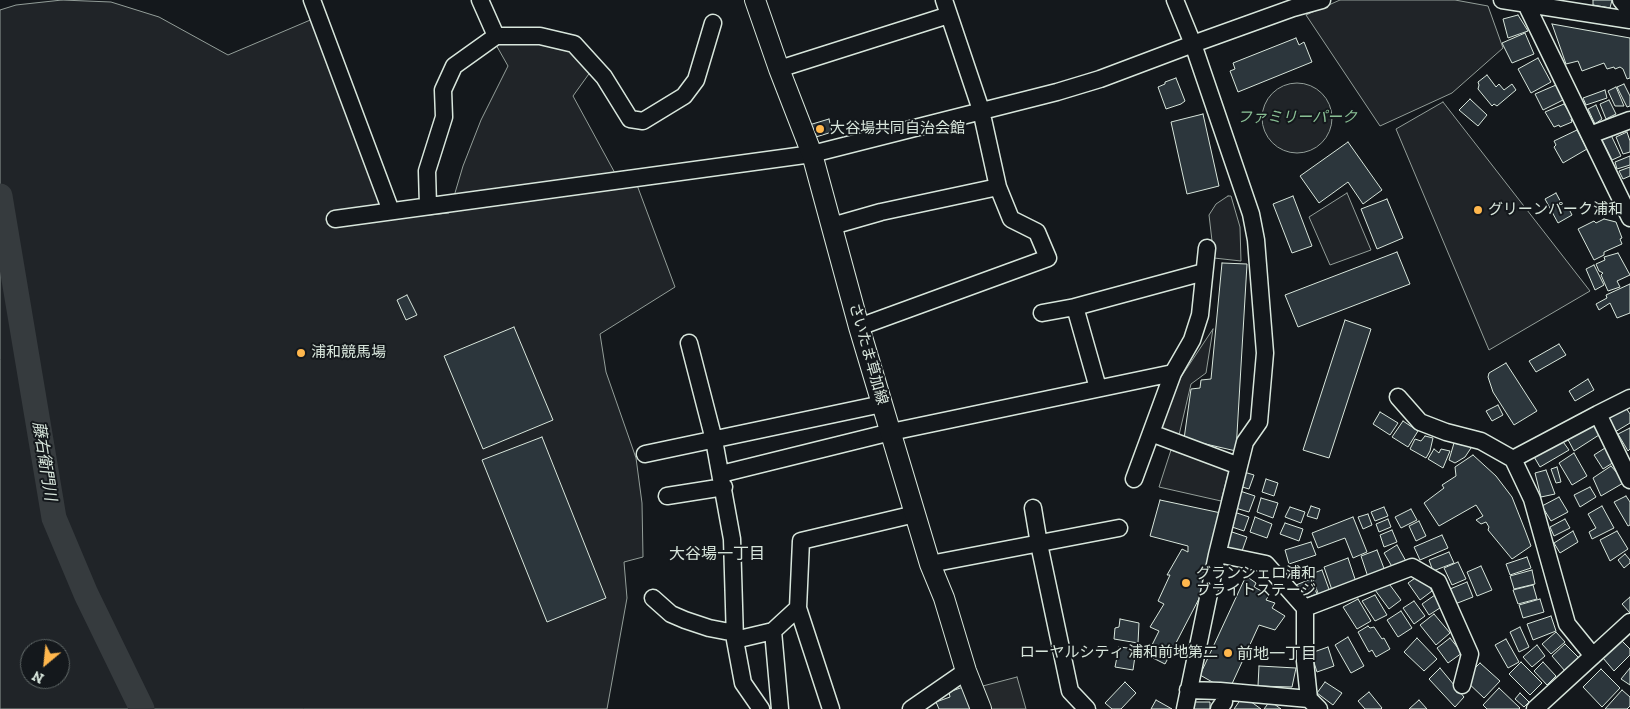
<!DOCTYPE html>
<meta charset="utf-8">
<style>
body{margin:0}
#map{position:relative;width:1630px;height:709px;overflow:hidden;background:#14181c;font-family:"Zilla Slab",serif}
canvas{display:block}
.north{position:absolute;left:20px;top:639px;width:50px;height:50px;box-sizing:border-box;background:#14181c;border:1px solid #626a69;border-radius:50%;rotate:208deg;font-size:14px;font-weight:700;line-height:20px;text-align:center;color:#d8e6dc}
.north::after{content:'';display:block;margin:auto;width:18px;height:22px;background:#ffb74d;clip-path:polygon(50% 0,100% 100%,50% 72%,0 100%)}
</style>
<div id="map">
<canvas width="1630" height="709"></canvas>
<div class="north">N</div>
</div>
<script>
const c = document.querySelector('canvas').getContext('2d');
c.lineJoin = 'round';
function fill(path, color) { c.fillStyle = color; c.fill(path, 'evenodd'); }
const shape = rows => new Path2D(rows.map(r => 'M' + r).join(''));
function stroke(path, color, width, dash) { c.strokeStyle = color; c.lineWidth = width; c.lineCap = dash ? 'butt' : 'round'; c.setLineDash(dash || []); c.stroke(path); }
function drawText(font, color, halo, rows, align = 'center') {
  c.font = font + ' "Zilla Slab","Noto Sans JP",serif'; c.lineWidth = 4; c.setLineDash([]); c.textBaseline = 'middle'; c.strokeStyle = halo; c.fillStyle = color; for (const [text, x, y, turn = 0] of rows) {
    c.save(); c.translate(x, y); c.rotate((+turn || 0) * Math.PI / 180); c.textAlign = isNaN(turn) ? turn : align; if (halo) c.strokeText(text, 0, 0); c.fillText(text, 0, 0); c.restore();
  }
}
const green = shape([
 [62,0,111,2,159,17,228,55,315,18,391,219,449,213,463,166,481,120,508,66,495,43,532,41,568,48,591,71,573,96,622,186,637,185,675,287,600,334,606,372,636,458,642,503,643,557,624,562,627,598,607,709,0,709,0,10,16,5,62,0],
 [30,649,60,649,60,679,30,679,30,649],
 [1340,0,1455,0,1488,6,1503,48,1452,93,1380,126,1306,15,1340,0],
 '1262 118a35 35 0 1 1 70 0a35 35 0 1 1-70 0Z',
 [1443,102,1590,291,1489,350,1396,129,1443,102],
 [1347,193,1371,250,1330,265,1309,217,1347,193],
 [1228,196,1231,196,1240,227,1241,261,1214,258,1209,215,1216,204,1228,196],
 [1213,329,1206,373,1191,384,1179,435,1159,428,1181,377,1213,329],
 [1171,450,1229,470,1221,501,1159,487,1171,450]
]);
fill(green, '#202428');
stroke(green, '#939e99', 1);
const parking = shape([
 [1017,677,1026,709,987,709,979,687,1017,677]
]);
fill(parking, '#24282b');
stroke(parking, '#939e99', 1);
stroke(shape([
 [0,196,54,518,86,594,142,709]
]), '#363b3e', 25);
const building = shape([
 [1593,0,1612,0,1610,8,1593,5,1593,0],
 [1518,15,1528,31,1508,38,1503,19,1518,15],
 [1552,24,1630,38,1630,78,1627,79,1623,69,1620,67,1615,69,1614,67,1607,69,1604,63,1582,71,1578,61,1566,64,1552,24],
 [1525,33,1534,54,1512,63,1502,43,1525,33],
 [1296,38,1299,45,1304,42,1312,62,1238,92,1230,71,1235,69,1233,63,1296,38],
 [1538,58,1551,82,1531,93,1518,69,1538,58],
 [1487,75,1496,87,1499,84,1504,90,1512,84,1516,90,1497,106,1494,104,1492,106,1478,89,1479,85,1478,82,1487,75],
 [1176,78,1185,101,1181,104,1166,109,1158,87,1165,84,1165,82,1176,78],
 [1624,84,1630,96,1630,106,1627,107,1617,87,1624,84],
 [1556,85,1563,100,1543,110,1535,94,1556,85],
 [1616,87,1624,106,1615,106,1608,91,1616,87],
 [1605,90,1607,98,1586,105,1583,98,1605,90],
 [1470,99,1487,115,1478,126,1459,110,1470,99],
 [1609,100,1616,114,1606,119,1600,104,1609,100],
 [1564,104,1573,118,1571,119,1572,122,1560,127,1559,125,1554,127,1545,112,1564,104],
 [1596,105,1602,119,1595,124,1588,109,1596,105],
 [1203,114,1219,186,1187,194,1171,122,1203,114],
 [829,119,832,132,816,137,815,133,812,134,809,125,829,119],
 [1577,130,1587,149,1563,163,1554,147,1556,145,1554,141,1577,130],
 [1627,132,1630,141,1630,152,1623,154,1616,137,1627,132],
 [1611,135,1621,156,1612,160,1602,140,1611,135],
 [1348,142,1382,190,1363,204,1348,182,1319,203,1300,176,1348,142],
 [1630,156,1630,165,1617,169,1615,162,1630,156],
 [1630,167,1630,176,1623,179,1619,171,1630,167],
 [1556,193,1565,210,1569,209,1572,215,1558,223,1545,199,1556,193],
 [1293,196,1312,246,1292,253,1273,204,1293,196],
 [1387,199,1403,238,1377,249,1361,209,1387,199],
 [1604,219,1616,222,1622,238,1620,239,1622,244,1604,252,1604,255,1594,260,1578,229,1594,221,1596,223,1604,219],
 [1397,252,1410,284,1298,327,1285,295,1397,252],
 [1618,253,1630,275,1617,281,1620,287,1608,291,1601,275,1603,273,1599,271,1596,264,1605,260,1604,257,1618,253],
 [1222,263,1247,264,1236,451,1184,439,1191,389,1200,388,1201,380,1211,379,1222,263],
 [1594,265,1604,285,1595,290,1586,269,1594,265],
 [1630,284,1630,313,1617,318,1610,303,1599,310,1596,304,1607,298,1606,295,1630,284],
 [407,295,417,315,406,320,397,300,407,295],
 [1345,320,1371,329,1329,458,1303,450,1345,320],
 [514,327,553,420,483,449,444,356,514,327],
 [1559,344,1566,355,1536,372,1529,361,1559,344],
 [1506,363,1537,411,1514,425,1493,392,1488,377,1489,373,1506,363],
 [1588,379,1594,390,1575,401,1569,391,1588,379],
 [1498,405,1503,415,1492,421,1486,411,1498,405],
 [1626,408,1630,414,1630,423,1615,432,1608,419,1626,408],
 [1380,412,1398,423,1390,435,1373,424,1380,412],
 [1403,421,1418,431,1408,447,1392,437,1403,421],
 [1591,421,1599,435,1574,451,1566,436,1591,421],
 [1630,428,1630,449,1628,451,1618,434,1630,428],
 [1425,436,1433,438,1430,451,1426,458,1410,449,1415,439,1421,441,1425,436],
 [542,437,606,598,547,622,482,460,542,437],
 [1561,439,1569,450,1540,467,1533,455,1561,439],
 [1465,441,1471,444,1471,448,1465,457,1455,463,1449,460,1454,443,1462,445,1465,441],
 [1605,448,1614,462,1603,469,1594,455,1605,448],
 [1434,449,1439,453,1441,449,1450,451,1443,468,1428,459,1434,449],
 [1574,453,1587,476,1572,485,1559,463,1574,453],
 [1473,455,1496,476,1512,497,1525,530,1531,546,1512,559,1488,530,1489,527,1486,522,1481,524,1476,520,1483,516,1476,505,1439,526,1424,503,1444,488,1442,485,1456,476,1455,467,1473,455],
 [1611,466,1625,482,1601,496,1593,478,1611,466],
 [1557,467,1561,482,1556,483,1551,469,1557,467],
 [1546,470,1555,494,1541,497,1535,473,1546,470],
 [1244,472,1254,475,1249,489,1239,486,1244,472],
 [1266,479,1278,483,1274,496,1262,492,1266,479],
 [1590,487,1596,497,1580,507,1574,495,1590,487],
 [1237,490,1255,496,1249,512,1232,507,1237,490],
 [1626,496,1630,502,1630,525,1628,526,1614,502,1626,496],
 [1559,497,1568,512,1551,521,1542,506,1559,497],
 [1261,498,1278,503,1273,518,1257,512,1261,498],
 [1160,500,1221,513,1203,591,1165,664,1147,655,1159,631,1150,627,1164,604,1158,601,1170,575,1167,575,1182,549,1188,552,1188,546,1150,536,1160,500],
 [1311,506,1320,509,1317,519,1307,516,1311,506],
 [1602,506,1614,528,1592,539,1589,532,1596,528,1588,514,1602,506],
 [1290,507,1305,512,1301,523,1285,517,1290,507],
 [1384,507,1388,516,1375,521,1371,512,1384,507],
 [1411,509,1417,520,1401,528,1395,517,1411,509],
 [1234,512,1249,517,1244,531,1229,526,1234,512],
 [1368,514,1372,525,1363,529,1358,517,1368,514],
 [1255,517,1272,524,1267,538,1250,532,1255,517],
 [1353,517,1367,552,1353,558,1345,538,1318,548,1312,533,1353,517],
 [1388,519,1391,527,1379,532,1376,524,1388,519],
 [1565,519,1570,528,1554,536,1550,527,1565,519],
 [1419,521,1426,536,1416,541,1409,526,1419,521],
 [1285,523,1303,529,1299,541,1280,534,1285,523],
 [1392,530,1397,542,1384,547,1380,535,1392,530],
 [1229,531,1247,537,1241,554,1223,548,1229,531],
 [1573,531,1578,542,1560,553,1554,543,1573,531],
 [1617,531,1628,549,1610,561,1600,540,1617,531],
 [1442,535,1448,548,1420,560,1414,547,1442,535],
 [1311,542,1316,555,1289,564,1285,550,1311,542],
 [1397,545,1407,563,1394,570,1384,553,1397,545],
 [1377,550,1385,571,1368,577,1361,556,1377,550],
 [1449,552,1454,563,1433,571,1429,560,1449,552],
 [1625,554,1630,560,1630,563,1624,568,1618,560,1625,554],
 [1527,557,1531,568,1510,575,1506,564,1527,557],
 [1348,558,1356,582,1332,590,1324,567,1348,558],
 [1458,562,1466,579,1452,585,1444,568,1458,562],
 [1481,566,1492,590,1477,596,1467,572,1481,566],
 [1322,570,1330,592,1319,596,1311,574,1322,570],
 [1532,570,1535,584,1514,589,1510,576,1532,570],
 [1421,574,1432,591,1420,600,1408,583,1421,574],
 [1246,576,1256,583,1254,587,1269,595,1266,600,1275,603,1272,608,1285,616,1275,630,1259,625,1231,686,1221,687,1200,675,1246,576],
 [1311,579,1317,594,1301,600,1296,585,1311,579],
 [1387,581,1401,600,1389,609,1375,590,1387,581],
 [1467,582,1473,597,1455,604,1450,589,1467,582],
 [1533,585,1537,599,1518,604,1513,590,1533,585],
 [1375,595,1387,615,1375,621,1362,601,1375,595],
 [1435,595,1443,606,1429,615,1422,604,1435,595],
 [1630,597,1630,613,1622,604,1630,597],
 [1358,599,1371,621,1357,629,1343,607,1358,599],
 [1540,599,1544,612,1523,618,1519,605,1540,599],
 [1414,601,1425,616,1414,624,1403,608,1414,601],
 [1401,611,1412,628,1398,637,1387,620,1401,611],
 [1434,614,1450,633,1436,645,1420,625,1434,614],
 [1551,616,1556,631,1533,640,1527,624,1551,616],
 [1120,619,1139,623,1138,643,1114,639,1115,628,1119,627,1120,619],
 [1368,626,1370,628,1374,627,1382,639,1384,638,1390,649,1376,657,1372,650,1369,652,1358,632,1368,626],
 [1520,627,1529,647,1519,652,1510,632,1520,627],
 [1556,632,1565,642,1551,654,1542,644,1556,632],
 [1348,637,1364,666,1351,673,1335,645,1348,637],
 [1417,638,1437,659,1424,671,1404,652,1417,638],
 [1450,638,1462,653,1448,663,1437,648,1450,638],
 [1506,639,1519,662,1508,668,1495,645,1506,639],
 [1621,640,1630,649,1630,655,1614,671,1603,658,1621,640],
 [1565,644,1579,658,1565,671,1552,656,1565,644],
 [1537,645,1545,656,1532,667,1523,657,1537,645],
 [1119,647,1136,649,1133,670,1115,667,1119,647],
 [1328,647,1334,666,1317,672,1311,653,1328,647],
 [1521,662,1542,683,1530,695,1509,674,1521,662],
 [1543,662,1556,676,1547,685,1534,671,1543,662],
 [1480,663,1500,681,1484,698,1464,679,1480,663],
 [1259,666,1296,668,1292,687,1258,686,1259,666],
 [1440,668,1464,697,1455,707,1429,679,1440,668],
 [1630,668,1630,685,1621,679,1630,668],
 [1601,669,1620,688,1602,707,1583,687,1601,669],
 [1125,682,1136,693,1121,709,1112,709,1105,703,1125,682],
 [1325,682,1342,693,1333,705,1317,693,1325,682],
 [966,686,971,709,939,709,936,702,950,697,949,692,966,686],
 [1499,688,1520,708,1519,709,1487,709,1483,705,1499,688],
 [1622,690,1630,697,1630,706,1627,709,1605,709,1622,690],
 [1369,692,1382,708,1381,709,1365,709,1358,701,1369,692],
 [1520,693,1529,702,1524,707,1515,699,1520,693],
 [1243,696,1261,709,1234,709,1243,696],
 [1156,700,1172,709,1151,709,1156,700],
 [1419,700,1427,709,1409,709,1419,700],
 [1270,701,1281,709,1264,709,1270,701],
 [1193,702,1210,702,1210,709,1192,709,1193,702]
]);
fill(building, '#2c363c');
stroke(building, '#d8e6dc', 1);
const minor = shape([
 [312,0,391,211],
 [480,0,496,36],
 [1175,0,1193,44,1251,214,1256,240,1265,353,1259,422,1245,442,1239,466,1217,555,1185,709],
 [1502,0,1630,20],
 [1524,0,1630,218],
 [1621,0,1630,11],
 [779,69,949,15],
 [1590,135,1630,120],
 [428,206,427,171,444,117,443,90,454,66,496,36,540,36,574,44,604,77,630,119,643,121,684,96,696,80,713,23],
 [335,219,812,154,1057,92,1100,79,1193,44,1293,8,1322,0],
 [832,226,881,212,998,187,981,110,944,0],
 [1075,307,1098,388],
 [1042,313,1075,307,1204,272],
 [859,327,1048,258,1037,232,1011,219,998,187],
 [689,343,714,440,732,539,735,640,773,631,798,608,801,541,915,514],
 [1173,373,1192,340,1200,315,1207,248],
 [1398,397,1420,422,1446,432,1481,441,1513,459,1532,499,1567,624,1593,656],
 [1630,398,1598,414,1630,480],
 [1151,433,1239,466],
 [645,454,882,404],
 [1513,459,1598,414],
 [721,474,891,432,1173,373,1134,479],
 [667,496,724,487],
 [1033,508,1039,544,1070,691,1087,709],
 [1218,554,1266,564,1305,608,1305,661,1309,699,1319,709],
 [930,564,1119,528],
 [653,598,671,614,685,620,709,628,735,633],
 [798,608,831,709],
 [1305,608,1412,567,1438,582,1470,654,1462,685],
 [773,631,780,709],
 [735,640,743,683,761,709],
 [1188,690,1220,691,1309,699],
 [911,709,966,671],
 [1219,709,1224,702],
 [1535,709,1630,622]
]);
const major = shape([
 [755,0,779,69,812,154,859,327,915,514,930,564,944,598,966,671,981,709]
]);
stroke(minor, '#d8e6dc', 19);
stroke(major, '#d8e6dc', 22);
stroke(minor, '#14181c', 16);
stroke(major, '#14181c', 20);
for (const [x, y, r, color] of [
 [820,129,5,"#ffb74d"],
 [1478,210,5,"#ffb74d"],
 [301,353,5,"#ffb74d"],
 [1186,583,5,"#ffb74d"],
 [1228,653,5,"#ffb74d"]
]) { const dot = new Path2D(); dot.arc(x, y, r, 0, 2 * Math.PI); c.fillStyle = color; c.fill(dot); stroke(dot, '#14181c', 2); }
drawText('italic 15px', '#8ac095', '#14181c', [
 ["ファミリーパーク",1297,118]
]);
drawText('15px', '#d8e6dc', '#14181c', [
 ["大谷場共同自治会館",830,129],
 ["グリーンパーク浦和",1488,210],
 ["浦和競馬場",311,353],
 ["グランシェロ浦和",1196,574],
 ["ブライトステージ",1196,591],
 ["ローヤルシティ 浦和前地第二",1218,653,"right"]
], 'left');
drawText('15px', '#d8e6dc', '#14181c', [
 ["さいたま草加線",868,354,74]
]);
drawText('italic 16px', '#d8e6dc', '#14181c', [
 ["藤右衛門川",44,461,81]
]);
drawText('16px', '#d8e6dc', '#14181c', [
 ["大谷場一丁目",717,554],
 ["前地一丁目",1277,654]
]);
</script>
